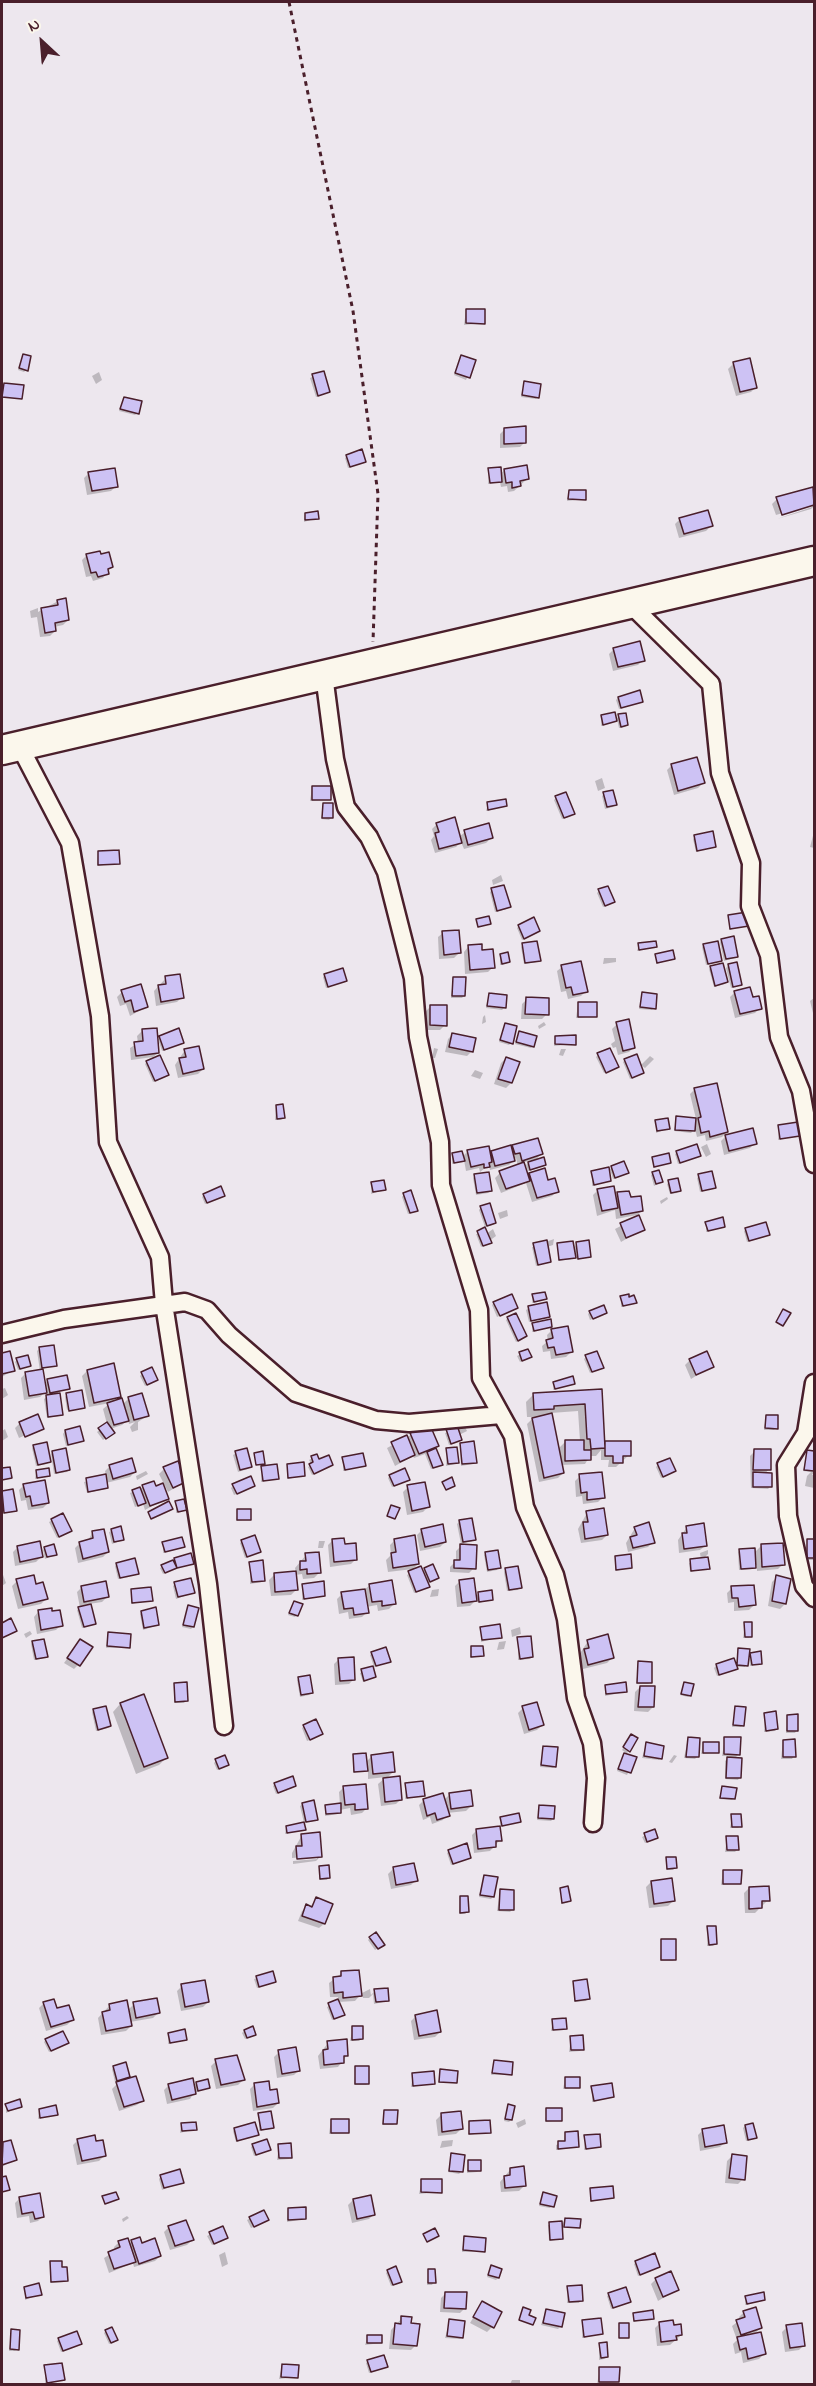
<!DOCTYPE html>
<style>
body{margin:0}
#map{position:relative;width:816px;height:2386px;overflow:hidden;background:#ede7ee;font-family:"Indie Flower",sans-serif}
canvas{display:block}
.frame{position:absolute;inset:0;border:3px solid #4a1f2b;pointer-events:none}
.north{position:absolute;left:12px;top:12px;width:60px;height:60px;-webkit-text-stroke:4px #fbf7ec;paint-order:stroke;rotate:334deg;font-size:16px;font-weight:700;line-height:24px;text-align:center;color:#4a1f2b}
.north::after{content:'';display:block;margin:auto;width:21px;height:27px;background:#4a1f2b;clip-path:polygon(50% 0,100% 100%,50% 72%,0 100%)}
</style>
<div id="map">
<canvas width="816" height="2386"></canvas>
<div class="frame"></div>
<div class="north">N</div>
</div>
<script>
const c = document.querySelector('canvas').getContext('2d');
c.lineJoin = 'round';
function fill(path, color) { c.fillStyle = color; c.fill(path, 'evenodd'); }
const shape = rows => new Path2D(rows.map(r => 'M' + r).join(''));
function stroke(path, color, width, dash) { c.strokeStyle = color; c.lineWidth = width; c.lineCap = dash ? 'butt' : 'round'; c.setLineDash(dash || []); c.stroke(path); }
fill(shape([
 [466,310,484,323,464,325],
 [23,356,26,370,24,372,18,370],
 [460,359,474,361,466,380,454,375],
 [733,364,756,387,751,392,736,396,728,369],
 [99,372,102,380,96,384,92,376],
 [322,372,328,392,316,397,310,378],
 [525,383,538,397,536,399,521,397],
 [4,385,21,398,2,398],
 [124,398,138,413,135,415,119,411],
 [505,429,525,442,520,447,500,448,500,434],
 [347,456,364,462,348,468,345,458],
 [489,470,500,475,504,470,527,479,514,491,508,492,507,486,501,487,500,482,488,484],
 [89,473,116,486,111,491,87,495,84,478],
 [812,488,814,506,811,509,777,519,812,507,812,504,776,515,772,504,777,499],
 [569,491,585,499,567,501],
 [305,514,317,518,304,522],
 [680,519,711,526,706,531,679,538,675,524],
 [87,555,111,567,103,578,93,581,91,576,86,577,82,560],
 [58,601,68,620,63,625,54,627,55,631,50,636,40,637,37,617,31,618,30,611,38,608,38,612],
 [614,649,643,660,638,665,613,671,609,654],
 [618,698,641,701,619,709,616,700],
 [619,716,627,725,625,727,619,728,617,719,601,726,602,717,615,720],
 [672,765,703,783,698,788,674,795,667,770],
 [602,778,605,788,598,791,595,781],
 [312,788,330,799,310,801],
 [604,794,615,804,613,807,605,809,602,796],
 [556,798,573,814,571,816,562,819,554,800],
 [324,804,331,818,329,820,321,819],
 [488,804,506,806,486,811],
 [437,824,459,837,465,832,491,838,486,843,464,849,461,842,456,847,435,853,431,840,434,836,432,829],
 [814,832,814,848,810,847],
 [695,837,715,846,696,852,693,839],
 [98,853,118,863,97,866],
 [501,875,503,881,493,885,492,880],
 [492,890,509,907,507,909,495,912,490,892],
 [599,891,613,902,603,907,597,893],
 [729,916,748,925,729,930],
 [519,926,537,933,522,940,517,928],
 [443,933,459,953,454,958,439,959,438,937],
 [722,940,737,956,735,958,724,961,720,942],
 [639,944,656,947,637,951],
 [523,945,539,960,537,962,524,964,521,947],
 [704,945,720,960,718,962,706,965,702,947],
 [468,947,481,952,493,967,488,972,465,974,464,952],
 [500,955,509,962,506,964,500,965],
 [656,956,673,959,656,964],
 [604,958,616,958,616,962,603,964],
 [728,966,740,984,738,986,731,988,726,968],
 [562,967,586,991,581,996,568,999,566,991,561,992,557,971],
 [711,967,727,982,725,984,714,987,709,969],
 [325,975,345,981,326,988,323,977],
 [166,978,182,997,177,1002,156,1006,154,991],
 [453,979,464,996,462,998,451,998],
 [122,992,146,1007,130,1016,126,1004,120,1006,117,997],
 [735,992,752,999,760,1008,755,1013,735,1018,730,997],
 [489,994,504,1008,502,1010,486,1008],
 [643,994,654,1008,652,1010,639,1009],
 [814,998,814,1013,813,1013,810,1001],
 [527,999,547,1014,542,1019,521,1019,522,1004],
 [578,1004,595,1016,576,1018],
 [430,1007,445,1025,440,1030,425,1030,425,1012],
 [485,1015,486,1022,482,1024,483,1017],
 [544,1022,546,1025,539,1029,538,1026],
 [505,1024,511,1043,509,1045,499,1042],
 [617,1024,634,1047,629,1052,618,1055,616,1047,613,1048,611,1044,615,1041,612,1029],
 [142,1031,158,1053,153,1057,131,1060,130,1048,138,1043,137,1036],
 [520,1033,533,1046,531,1048,515,1044],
 [453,1034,472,1051,467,1056,445,1052,448,1039],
 [160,1037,182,1043,162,1051,158,1039],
 [556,1037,574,1044,554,1046],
 [434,1048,438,1049,435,1058,432,1058],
 [561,1049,566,1049,563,1056,559,1055],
 [185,1050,203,1069,198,1074,178,1078,175,1065],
 [598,1055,615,1068,604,1073,596,1057],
 [650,1056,654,1059,645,1068,641,1065],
 [506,1058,511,1083,506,1088,494,1084,501,1063],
 [625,1060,643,1073,630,1079,623,1062],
 [147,1062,165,1076,153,1082,145,1064],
 [475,1070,483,1073,480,1079,471,1076],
 [695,1089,727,1132,722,1137,706,1141,705,1135,697,1137,695,1129,691,1133,674,1131,677,1117,696,1119,690,1094],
 [276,1106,283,1118,281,1120,275,1120],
 [656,1122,669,1128,656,1133],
 [779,1127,798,1135,778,1140],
 [726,1136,755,1143,750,1148,724,1155,721,1141],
 [707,1144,711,1154,706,1157,701,1147],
 [513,1147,541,1154,534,1162,544,1164,542,1166,528,1171,526,1165,531,1160,522,1163,527,1177,530,1175,547,1182,557,1191,552,1196,532,1202,526,1183,501,1193,495,1178,500,1173,518,1166,516,1158,509,1165,490,1170,489,1165,480,1172,479,1168,466,1171,464,1160,452,1164,452,1154,462,1157,468,1151,489,1155],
 [677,1152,700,1156,678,1164,675,1154],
 [653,1158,669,1163,653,1168],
 [612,1167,627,1173,613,1179,610,1169],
 [592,1172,610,1181,592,1186],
 [653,1173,661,1182,654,1186,651,1175],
 [475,1176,491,1191,488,1193,476,1195,473,1178],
 [699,1176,714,1188,700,1192,697,1178],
 [669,1182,679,1190,677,1193,670,1194,667,1184],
 [372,1184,385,1189,371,1194],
 [598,1190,615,1197,618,1194,629,1199,642,1211,637,1215,616,1219,615,1210,597,1216,593,1195],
 [404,1194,416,1210,414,1212,408,1214,402,1197],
 [204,1195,221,1197,205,1204,202,1197],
 [667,1197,668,1199,661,1204,660,1201],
 [481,1207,495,1223,493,1225,485,1227,479,1210],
 [507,1210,508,1216,500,1219,498,1213],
 [638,1217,643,1229,621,1242,615,1229],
 [706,1223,723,1227,706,1232],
 [493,1229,496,1236,481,1247,476,1234,486,1234],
 [746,1229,768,1235,747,1242,744,1231],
 [554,1239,553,1245,547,1247,549,1262,536,1266,532,1247],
 [558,1244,573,1248,577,1244,590,1256,577,1260,576,1255,572,1259,558,1261],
 [533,1296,545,1299,532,1303],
 [621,1297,635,1302,621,1307],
 [494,1303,514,1309,497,1317,492,1305],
 [529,1308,548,1316,529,1322,526,1310],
 [590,1312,606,1313,590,1320,588,1314],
 [508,1318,525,1336,523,1338,516,1342,506,1320],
 [533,1324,551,1327,532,1332],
 [552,1330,571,1352,566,1357,551,1359,550,1351,543,1352,542,1346,548,1341,547,1335],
 [39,1349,55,1365,42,1369,44,1384,48,1380,68,1388,58,1392,61,1414,59,1416,47,1418,44,1399,48,1396,47,1390,40,1397,24,1400,21,1378,26,1373,40,1371,37,1351],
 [528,1350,530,1357,520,1362,517,1356],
 [9,1353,13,1370,2,1377,2,1355],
 [586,1357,602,1368,590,1373,584,1359],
 [17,1360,30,1365,18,1370,15,1362],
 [690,1360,712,1366,691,1379,685,1365],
 [87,1371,119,1397,113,1403,123,1404,129,1398,147,1416,138,1422,138,1430,132,1432,130,1427,135,1422,129,1424,128,1420,122,1425,110,1429,111,1434,103,1440,97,1432,107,1424,103,1409,110,1403,89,1407,82,1376],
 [142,1374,156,1380,145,1386,140,1376],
 [554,1383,573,1383,553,1390],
 [5,1388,8,1395,2,1399,2,1389],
 [600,1390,603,1446,606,1443,629,1455,616,1467,608,1467,609,1460,601,1460,601,1450,596,1456,590,1456,585,1464,561,1465,563,1473,558,1478,539,1482,527,1424,534,1417,527,1417,526,1402,534,1394],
 [578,1411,580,1441,565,1442,558,1449,551,1413],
 [67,1394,83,1406,67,1410,65,1397],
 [766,1416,776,1428,774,1430,764,1430],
 [20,1423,43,1428,39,1432,39,1429,19,1438,15,1428],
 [465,1427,467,1431,459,1435,461,1440,449,1445,445,1433],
 [5,1429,8,1437,2,1441,2,1431],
 [65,1431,82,1441,66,1446,63,1434],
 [411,1435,437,1446,435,1448,441,1464,439,1466,431,1469,425,1454,414,1458,413,1456,395,1466,387,1448],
 [460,1444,475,1462,473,1464,461,1466],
 [34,1446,49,1462,47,1464,36,1466,32,1448],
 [447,1450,457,1462,455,1464,446,1466],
 [755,1451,769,1469,765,1474,770,1487,768,1489,751,1488,750,1456],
 [53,1452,69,1470,67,1472,54,1474,51,1454],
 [807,1452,814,1453,814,1472,812,1475,814,1475,814,1488,805,1486,807,1476,811,1472,803,1471],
 [236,1453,250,1467,248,1469,238,1472,233,1455],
 [316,1456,318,1461,332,1465,312,1475,308,1467,312,1465,309,1460],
 [343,1458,364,1465,343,1471],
 [287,1465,304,1476,287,1479],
 [658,1465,674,1471,661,1478,656,1467],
 [110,1466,135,1472,130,1477,106,1483,105,1489,87,1493,84,1482,106,1476,105,1471],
 [262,1467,277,1478,261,1482],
 [164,1469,186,1481,168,1492,159,1474],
 [36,1471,48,1475,35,1479],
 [146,1471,148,1474,137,1480,136,1476],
 [390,1476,408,1479,392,1487,388,1478],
 [580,1476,603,1497,598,1502,583,1504,582,1496,576,1497,575,1481],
 [24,1485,48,1503,43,1508,28,1510,26,1500,21,1501,19,1490],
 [233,1486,254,1486,234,1495,231,1488],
 [143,1487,155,1488,167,1498,145,1510,143,1504,135,1507,130,1493],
 [408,1487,428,1507,423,1512,407,1515,403,1492],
 [11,1491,15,1510,3,1514,2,1493],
 [176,1503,185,1509,176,1513],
 [238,1510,249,1519,236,1521],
 [587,1513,607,1535,602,1540,581,1543,578,1529],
 [62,1515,70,1531,57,1538,49,1522],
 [459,1522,475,1539,473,1541,461,1544,457,1524],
 [687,1527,705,1546,700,1550,679,1553,678,1540],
 [120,1528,123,1540,112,1544,109,1532],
 [635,1528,653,1542,648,1547,628,1552,626,1543],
 [422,1530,445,1542,440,1547,420,1551,417,1535],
 [92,1533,108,1552,103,1557,78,1563,75,1548,80,1543,88,1541],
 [333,1540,344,1546,356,1559,351,1564,330,1567,328,1545],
 [395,1540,418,1564,413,1569,388,1572,386,1560,391,1555,390,1545],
 [808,1540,814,1540,814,1560,805,1560],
 [242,1541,259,1551,245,1558,240,1543],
 [319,1541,325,1541,323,1548,318,1548],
 [163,1543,183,1546,163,1553],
 [461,1546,474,1568,469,1573,450,1572,450,1567,456,1561,456,1551],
 [761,1546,783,1564,778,1569,757,1571,757,1565,752,1569,739,1570,738,1552,740,1550,754,1553],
 [18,1547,41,1557,36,1562,15,1566,13,1552],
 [45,1548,56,1554,45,1559,43,1550],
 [708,1550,708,1554,703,1559,708,1568,690,1572,689,1563,701,1560,700,1553],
 [486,1553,499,1567,497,1570,487,1572,484,1555],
 [306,1555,319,1573,314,1578,303,1579,302,1574,295,1575,296,1590,291,1595,271,1596,269,1580,274,1575,296,1573,295,1568],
 [615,1557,631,1568,615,1571],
 [175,1559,192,1564,175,1569,175,1567,163,1574,160,1568],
 [250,1563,264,1580,262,1582,250,1584],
 [117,1564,137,1573,118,1579,115,1566],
 [420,1568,422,1572,425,1569,437,1578,427,1584,426,1588,414,1593,407,1575],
 [506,1569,520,1587,518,1590,507,1591,504,1572],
 [2,1572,6,1583,2,1586],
 [777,1577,785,1604,780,1609,768,1606,772,1582],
 [17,1581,35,1586,46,1599,41,1604,18,1609,12,1586],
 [460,1581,475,1598,479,1593,491,1600,478,1603,477,1599,470,1606,457,1607,455,1586],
 [175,1584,193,1593,176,1599,173,1586],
 [303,1585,324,1595,302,1600],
 [370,1585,394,1604,389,1609,378,1611,377,1605,366,1607,367,1612,362,1617,349,1619,348,1612,339,1614,337,1599,342,1594,364,1590],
 [82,1587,107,1597,102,1602,89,1604,95,1623,82,1628,77,1610,80,1608,77,1592],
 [732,1588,754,1605,749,1610,734,1611,734,1602,728,1603,727,1593],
 [439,1589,438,1596,430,1597,432,1590],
 [132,1590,151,1600,131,1604],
 [294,1602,297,1615,295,1617,288,1615],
 [189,1607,193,1627,191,1629,182,1627],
 [38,1612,61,1625,56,1630,37,1634,34,1617],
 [142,1612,158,1625,143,1630,140,1614],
 [745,1624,751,1636,749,1638,743,1638],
 [520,1627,521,1634,512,1637,511,1630],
 [481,1629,500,1637,481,1642],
 [30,1631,32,1634,26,1638,24,1634],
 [109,1634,129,1647,106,1648],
 [518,1639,532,1657,530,1659,518,1660],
 [80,1641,78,1665,74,1669,64,1663],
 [506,1641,504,1649,497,1650,499,1642],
 [588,1641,612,1658,607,1663,583,1669,579,1655],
 [33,1642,46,1656,44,1658,34,1660,31,1644],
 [471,1648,482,1656,470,1658],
 [739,1650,747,1657,751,1654,761,1663,750,1666,749,1657,745,1667,735,1667],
 [372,1653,389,1661,374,1667,370,1655],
 [339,1659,354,1679,349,1684,335,1685,334,1664],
 [733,1660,736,1668,717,1676,714,1668,716,1666],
 [639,1663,650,1682,648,1684,636,1684],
 [374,1667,375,1677,363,1682,360,1673],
 [299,1678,311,1693,309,1695,300,1697,297,1680],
 [684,1683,690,1695,688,1697,680,1695],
 [174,1684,187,1700,184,1703,174,1703],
 [606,1686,625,1692,605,1696],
 [640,1687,653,1707,648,1712,634,1711,635,1692],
 [143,1696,166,1758,159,1765,136,1774,113,1712,120,1704],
 [736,1707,743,1725,741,1727,732,1727],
 [523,1708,542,1725,537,1730,524,1734,518,1713],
 [94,1710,110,1726,108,1728,96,1731,92,1712],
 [765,1714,777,1728,775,1731,764,1732],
 [788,1716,797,1730,795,1733,786,1733],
 [304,1726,319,1736,307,1741,302,1728],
 [629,1738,629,1751,625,1755,635,1758,627,1775,617,1771,623,1756,626,1753,622,1750],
 [688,1738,697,1757,695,1759,684,1758],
 [725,1738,739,1754,734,1759,740,1777,738,1780,725,1779,725,1761,730,1756,722,1756],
 [783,1741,794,1756,792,1759,781,1759],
 [646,1744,661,1758,659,1760,642,1758],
 [703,1744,718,1752,701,1754],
 [543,1748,555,1766,553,1768,540,1767],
 [674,1755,677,1756,672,1763,669,1762],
 [353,1756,366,1762,372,1756,393,1772,386,1779,401,1799,396,1804,381,1806,378,1784,386,1777,368,1779,368,1769,353,1773],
 [216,1761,227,1765,217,1770,214,1763],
 [275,1784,292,1787,276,1794,273,1786],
 [406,1785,423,1795,405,1799],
 [344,1787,367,1808,362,1813,351,1815,350,1808,340,1810,338,1814,325,1816,326,1806,340,1805,339,1792],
 [722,1788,734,1798,732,1800,719,1799],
 [450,1794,471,1806,466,1811,447,1813,443,1820,432,1824,430,1817,423,1820,419,1805,424,1800,444,1800],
 [303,1804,317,1819,314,1821,304,1823,300,1806],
 [540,1806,553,1819,551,1821,537,1820],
 [732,1816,740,1826,738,1828,730,1828],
 [501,1818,519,1821,500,1827],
 [286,1827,304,1829,285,1834],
 [477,1830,500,1840,490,1851,474,1853,472,1835],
 [654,1831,657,1837,645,1843,642,1837],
 [302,1835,321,1856,316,1861,293,1864,293,1861,317,1859,317,1856,292,1858,292,1853],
 [727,1837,737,1850,735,1852,725,1852],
 [449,1851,470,1858,451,1865,447,1853],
 [667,1859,675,1868,673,1870,666,1870],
 [413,1865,416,1880,411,1885,391,1889,388,1874,393,1869],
 [320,1867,329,1877,327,1880,319,1880],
 [723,1871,740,1883,721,1885],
 [484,1877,493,1897,491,1899,479,1897],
 [651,1882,673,1901,668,1906,649,1908,646,1887],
 [749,1888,768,1900,755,1913,745,1913,744,1893],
 [561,1889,569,1901,567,1903,561,1904],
 [500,1891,512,1910,510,1912,497,1911],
 [460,1897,467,1912,465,1914,459,1914],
 [316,1899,324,1924,319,1928,298,1921,302,1911,307,1906,310,1907],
 [708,1928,715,1944,713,1946,707,1946],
 [370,1938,381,1946,375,1950,368,1940],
 [662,1940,675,1959,673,1961,660,1961],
 [272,1973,274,1982,257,1988,254,1979],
 [342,1973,360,1994,370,1989,371,1995,375,1991,388,2001,374,2004,373,1994,369,1998,363,1998,362,1993,355,2001,338,2002,343,2015,332,2020,327,2007,338,2001,338,1997,330,1997,329,1983],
 [574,1983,588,1998,586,2001,574,2002],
 [182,1986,208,2002,203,2007,181,2011,177,1991],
 [44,2003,72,2020,67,2025,46,2031,39,2008],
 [134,2004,158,2013,153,2018,130,2022,131,2026,126,2031,101,2035,98,2018,110,2005,128,2010],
 [416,2016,440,2032,435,2037,414,2040,411,2021],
 [553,2020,565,2028,551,2031],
 [353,2028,361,2039,359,2041,350,2041],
 [244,2031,254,2035,245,2039,242,2033],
 [169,2034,186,2040,168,2044],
 [571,2037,582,2049,580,2051,569,2052],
 [46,2040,65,2044,49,2052,44,2042],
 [328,2043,347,2055,338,2067,320,2069,318,2056],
 [279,2052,299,2070,294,2075,277,2078,274,2057],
 [216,2061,243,2080,238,2085,216,2089,211,2066],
 [495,2062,511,2074,491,2075],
 [114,2067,128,2077,123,2082,142,2100,137,2105,119,2111,112,2089,120,2081,115,2082,112,2069],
 [356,2067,368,2083,366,2085,354,2085],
 [441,2071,456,2082,438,2083],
 [413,2074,433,2083,411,2087],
 [565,2079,579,2087,563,2089],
 [196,2083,208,2088,194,2093,190,2099,167,2104,164,2090,169,2085,193,2087],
 [255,2084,269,2092,278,2103,273,2108,253,2111,250,2089],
 [592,2088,613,2097,592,2102],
 [6,2105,20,2106,6,2113],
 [509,2106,511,2120,509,2122,504,2121],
 [39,2110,56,2114,38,2119],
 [547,2110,561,2120,545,2122],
 [384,2111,395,2123,393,2125,382,2125],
 [259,2114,272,2127,270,2129,259,2131],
 [441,2115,461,2129,456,2134,438,2136,436,2120],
 [525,2119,526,2124,518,2128,516,2123],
 [331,2120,347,2133,329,2134],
 [470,2122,489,2132,468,2135],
 [181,2124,195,2129,180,2133],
 [745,2126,755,2137,753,2139,746,2141,743,2128],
 [235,2129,257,2135,236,2142,233,2131],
 [703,2130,725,2142,720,2147,700,2151,698,2135],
 [565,2134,577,2147,556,2150,556,2145,564,2142],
 [585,2137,600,2146,584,2150],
 [78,2140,104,2156,99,2161,77,2165,73,2145],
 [453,2140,452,2146,440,2148,442,2141],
 [3,2143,15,2159,2,2167,2,2145],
 [253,2145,269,2150,254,2156,251,2147],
 [279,2145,291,2157,289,2159,277,2160],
 [452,2154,461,2172,459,2174,448,2172],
 [732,2156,743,2179,738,2184,725,2183,727,2161],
 [469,2161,479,2170,477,2172,467,2173],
 [510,2170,524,2186,519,2191,501,2192,500,2182],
 [161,2176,182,2182,162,2190,159,2179],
 [422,2180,440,2192,419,2194],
 [591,2190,613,2197,590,2202],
 [543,2194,552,2206,550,2208,539,2206],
 [20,2198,43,2216,38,2221,30,2223,29,2216,17,2218,15,2203],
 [353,2200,374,2214,369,2219,352,2223,348,2205],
 [288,2209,305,2219,287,2222],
 [263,2212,265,2222,251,2228,247,2220],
 [127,2216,129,2218,123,2222,122,2219],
 [565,2219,578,2227,561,2228,562,2239,549,2241,548,2225,563,2223],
 [169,2227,192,2240,187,2245,170,2250,164,2232],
 [222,2228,226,2238,212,2245,207,2236],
 [464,2238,483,2251,462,2252],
 [132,2241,160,2256,155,2261,134,2267,133,2263,109,2273,104,2258,115,2251,114,2247,119,2242,128,2245],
 [225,2252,228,2264,222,2267,219,2255],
 [636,2262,658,2267,638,2276,634,2264],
 [51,2263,61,2269,67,2280,65,2282,50,2283],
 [492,2267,498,2278,496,2280,487,2277],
 [429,2270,434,2282,432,2285,427,2285],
 [388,2271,400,2282,398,2284,391,2286,386,2273],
 [656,2279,678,2289,658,2301,651,2284],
 [568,2287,581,2300,579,2303,567,2303],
 [25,2288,40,2294,25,2300],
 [446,2293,465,2308,460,2313,440,2312,441,2298],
 [609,2294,629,2302,611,2309,607,2296],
 [746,2297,764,2300,745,2305],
 [482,2303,492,2327,487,2332,470,2323],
 [546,2310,560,2327,558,2329,541,2325],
 [744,2312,761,2328,753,2335,764,2354,759,2359,743,2363,741,2352,735,2354,733,2344,737,2340,732,2326,740,2320,739,2317],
 [634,2314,652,2318,633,2322],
 [402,2318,410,2325,416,2345,411,2350,389,2349,391,2330],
 [450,2320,462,2337,460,2339,445,2338],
 [583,2322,601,2334,582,2338],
 [660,2323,673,2327,681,2335,670,2345,657,2346,655,2328],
 [787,2327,804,2345,799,2350,785,2352,782,2332],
 [12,2331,17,2349,15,2351,9,2351],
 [106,2331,114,2342,109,2344,104,2333],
 [368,2336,381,2343,365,2345],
 [59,2339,80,2344,61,2352,57,2341],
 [599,2345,607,2357,604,2359,599,2360],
 [368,2361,386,2367,369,2373,366,2363],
 [282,2366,297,2377,279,2379],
 [45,2367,63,2380,45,2384],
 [600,2369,618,2382,597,2384],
 [512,2380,520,2380,520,2384,510,2384]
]), '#0003');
const building = shape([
 [466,309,485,309,485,324,466,323,466,309],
 [23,354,31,356,28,371,19,368,23,354],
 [461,355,476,360,470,378,455,373,461,355],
 [750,358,757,388,740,392,733,362,750,358],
 [324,371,330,392,318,396,312,374,324,371],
 [524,381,541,384,539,398,522,395,524,381],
 [4,383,24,385,22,399,2,397,4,383],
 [124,397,142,401,139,414,120,409,124,397],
 [526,426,526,443,504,444,504,428,526,426],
 [362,449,366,462,350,467,346,455,362,449],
 [527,465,529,479,520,481,521,486,512,488,512,482,506,483,504,469,527,465],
 [501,467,502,482,490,483,488,468,501,467],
 [115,468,118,487,92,491,88,472,115,468],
 [813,487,814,505,782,515,776,497,813,487],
 [569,490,586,490,586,500,568,499,569,490],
 [708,510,713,526,684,534,679,518,708,510],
 [318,511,319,519,305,520,305,513,318,511],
 [100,551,101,554,109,552,113,567,108,569,109,574,98,577,96,572,91,573,86,554,100,551],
 [66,598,69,620,55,623,56,631,45,633,41,608,58,605,57,600,66,598],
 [640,641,645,661,618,667,613,648,640,641],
 [640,690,643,702,621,708,618,697,640,690],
 [615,712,617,721,603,725,601,715,615,712],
 [626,713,628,725,621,727,618,714,626,713],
 [697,757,705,783,678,791,671,764,697,757],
 [312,786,331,786,331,800,312,800,312,786],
 [613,790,617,805,607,807,603,792,613,790],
 [566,792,575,814,564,818,555,796,566,792],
 [506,799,507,806,488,810,487,802,506,799],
 [323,803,333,803,333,818,322,818,323,803],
 [455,817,462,843,439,849,435,833,439,832,436,823,455,817],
 [489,823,493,838,468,845,464,830,489,823],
 [713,831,716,847,697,851,694,835,713,831],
 [119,850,120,864,98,865,98,851,119,850],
 [504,885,511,907,497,911,491,888,504,885],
 [608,886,615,902,605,906,598,889,608,886],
 [747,912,749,926,730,929,728,915,747,912],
 [489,916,491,924,478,927,476,919,489,916],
 [534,917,540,931,524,939,518,925,534,917],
 [459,930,461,953,444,955,442,931,459,930],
 [734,936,738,957,726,959,721,939,734,936],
 [537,941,541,961,525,963,522,943,537,941],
 [656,941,657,947,639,950,638,943,656,941],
 [718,941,722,961,708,964,703,944,718,941],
 [482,944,482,950,493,949,495,968,470,970,468,945,482,944],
 [673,950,675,959,657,963,655,954,673,950],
 [508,952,510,962,502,964,500,954,508,952],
 [581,961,588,992,573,995,571,987,566,988,561,965,581,961],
 [737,962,742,985,733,987,728,964,737,962],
 [723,963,728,982,715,986,710,966,723,963],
 [343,968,347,981,328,987,324,974,343,968],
 [180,974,184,998,161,1002,158,985,166,984,165,976,180,974],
 [453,977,466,977,465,996,452,996,453,977],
 [141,984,148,1007,134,1012,131,1000,125,1002,121,990,141,984],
 [750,987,753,997,759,996,762,1009,740,1014,734,991,750,987],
 [642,992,657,994,656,1009,640,1007,642,992],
 [489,993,507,995,506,1008,487,1006,489,993],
 [526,997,549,998,549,1015,525,1014,526,997],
 [578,1002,597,1002,597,1017,578,1017,578,1002],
 [430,1005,447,1005,447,1026,430,1025,430,1005],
 [629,1019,635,1048,623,1051,616,1022,629,1019],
 [505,1023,517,1026,513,1044,500,1040,505,1023],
 [157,1028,159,1053,136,1056,134,1042,143,1041,142,1029,157,1028],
 [179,1028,184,1043,164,1050,159,1036,179,1028],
 [519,1031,537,1036,534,1047,516,1042,519,1031],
 [452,1033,476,1038,473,1052,449,1047,452,1033],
 [576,1035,576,1045,555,1044,555,1036,576,1035],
 [199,1046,204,1069,183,1074,179,1058,186,1057,184,1049,199,1046],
 [610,1048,619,1067,606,1073,597,1053,610,1048],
 [637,1054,644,1073,632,1078,624,1059,637,1054],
 [160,1055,169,1075,155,1081,146,1061,160,1055],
 [506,1057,520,1062,512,1083,498,1079,506,1057],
 [717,1083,728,1132,710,1137,709,1131,701,1133,698,1118,701,1117,694,1088,717,1083],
 [283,1104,285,1118,277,1119,276,1105,283,1104],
 [676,1116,696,1118,695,1131,675,1130,676,1116],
 [668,1118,670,1129,657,1131,655,1120,668,1118],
 [798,1122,800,1136,780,1139,778,1125,798,1122],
 [753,1128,757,1144,729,1151,725,1135,753,1128],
 [538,1138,543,1154,522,1161,520,1153,515,1154,512,1145,538,1138],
 [697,1144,701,1156,680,1163,676,1151,697,1144],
 [511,1145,515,1161,495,1166,491,1151,511,1145],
 [489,1146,492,1162,489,1163,490,1167,484,1168,484,1164,471,1167,467,1150,489,1146],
 [462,1151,465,1161,454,1163,452,1153,462,1151],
 [669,1153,671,1163,654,1167,652,1157,669,1153],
 [544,1157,546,1165,530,1170,528,1162,544,1157],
 [624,1161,629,1173,615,1178,611,1166,624,1161],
 [524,1162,530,1181,506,1189,499,1171,524,1162],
 [609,1167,611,1181,594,1185,591,1171,609,1167],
 [545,1168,548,1180,555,1178,559,1192,537,1198,529,1173,545,1168],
 [659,1170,663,1182,656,1184,652,1172,659,1170],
 [712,1171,716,1188,702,1191,698,1174,712,1171],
 [489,1172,492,1191,477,1193,474,1174,489,1172],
 [678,1178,681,1191,671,1193,668,1180,678,1178],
 [384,1180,386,1190,373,1192,371,1182,384,1180],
 [221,1186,225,1196,207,1203,203,1194,221,1186],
 [614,1186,618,1208,602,1211,597,1189,614,1186],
 [411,1190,418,1211,410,1213,403,1193,411,1190],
 [629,1191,631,1197,641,1196,643,1211,621,1215,617,1192,629,1191],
 [490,1203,496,1223,487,1226,480,1206,490,1203],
 [639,1215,645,1230,626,1238,620,1223,639,1215],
 [723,1217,725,1227,708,1231,705,1222,723,1217],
 [766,1222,770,1235,749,1241,745,1228,766,1222],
 [485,1227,492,1243,483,1246,477,1231,485,1227],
 [547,1240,551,1262,538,1265,533,1243,547,1240],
 [589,1240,591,1257,578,1259,576,1242,589,1240],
 [573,1241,576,1258,559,1260,557,1243,573,1241],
 [545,1292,547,1299,534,1302,532,1294,545,1292],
 [512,1294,518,1308,500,1316,493,1302,512,1294],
 [629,1294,629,1297,634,1295,637,1303,623,1306,620,1296,629,1294],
 [547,1302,550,1317,531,1321,528,1306,547,1302],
 [604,1305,607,1313,593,1319,589,1311,604,1305],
 [783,1309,791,1313,783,1326,776,1322,783,1309],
 [516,1313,527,1336,518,1341,507,1317,516,1313],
 [551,1319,552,1327,534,1331,532,1323,551,1319],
 [568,1326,573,1352,556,1355,554,1347,548,1348,546,1340,553,1338,551,1329,568,1326],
 [54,1345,57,1366,42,1368,39,1347,54,1345],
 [528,1349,532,1357,522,1361,519,1352,528,1349],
 [10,1351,15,1371,2,1374,2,1353,10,1351],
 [597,1351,604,1368,592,1372,585,1355,597,1351],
 [707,1351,714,1367,696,1375,689,1359,707,1351],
 [28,1355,31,1366,20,1369,16,1358,28,1355],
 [114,1363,121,1397,94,1403,87,1370,114,1363],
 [152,1367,158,1380,147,1385,141,1372,152,1367],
 [43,1369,47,1393,29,1396,25,1372,43,1369],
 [67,1375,70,1389,50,1393,47,1379,67,1375],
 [573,1376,575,1384,555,1389,553,1382,573,1376],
 [602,1389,605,1448,591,1449,590,1439,587,1439,585,1404,554,1406,554,1409,534,1410,533,1393,602,1389],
 [82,1390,85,1408,69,1411,66,1393,82,1390],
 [60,1393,63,1415,48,1417,46,1395,60,1393],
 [142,1393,149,1416,134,1420,128,1397,142,1393],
 [122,1398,129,1421,114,1425,107,1403,122,1398],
 [552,1413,564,1473,544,1478,532,1418,552,1413],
 [38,1414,44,1429,25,1437,19,1422,38,1414],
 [766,1415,778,1415,778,1429,765,1428,766,1415],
 [107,1422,115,1433,106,1439,98,1428,107,1422],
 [430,1425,439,1446,419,1454,410,1433,430,1425],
 [457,1425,462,1440,451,1444,446,1429,457,1425],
 [80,1426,84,1441,68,1445,65,1430,80,1426],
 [407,1435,415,1455,400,1462,391,1442,407,1435],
 [565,1440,584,1440,584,1450,591,1450,591,1460,565,1461,565,1440],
 [474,1441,477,1463,462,1464,460,1443,474,1441],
 [605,1441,631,1441,631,1456,623,1456,623,1463,613,1463,613,1456,605,1456,605,1441],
 [47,1442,51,1462,38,1465,33,1445,47,1442],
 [457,1447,459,1463,448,1464,446,1448,457,1447],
 [66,1448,70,1470,56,1473,52,1451,66,1448],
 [247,1448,252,1467,240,1470,235,1451,247,1448],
 [436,1448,443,1465,433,1468,427,1452,436,1448],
 [754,1449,771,1449,771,1470,753,1470,754,1449],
 [807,1450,814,1451,814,1471,804,1470,807,1450],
 [263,1451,265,1464,256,1465,254,1453,263,1451],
 [363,1453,366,1466,345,1470,342,1457,363,1453],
 [317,1454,319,1459,329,1455,333,1465,314,1474,309,1464,313,1462,311,1456,317,1454],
 [132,1458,136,1472,113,1479,109,1465,132,1458],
 [670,1458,676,1471,663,1477,657,1463,670,1458],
 [178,1461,188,1481,173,1488,163,1467,178,1461],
 [304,1462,305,1476,288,1478,287,1464,304,1462],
 [277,1464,279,1479,263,1481,261,1466,277,1464],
 [10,1467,12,1478,2,1480,2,1468,10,1467],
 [49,1468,50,1476,37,1478,36,1470,49,1468],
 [405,1468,410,1480,394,1486,389,1475,405,1468],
 [602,1472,605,1498,587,1500,587,1492,581,1493,579,1474,602,1472],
 [753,1472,772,1473,772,1487,753,1487,753,1472],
 [106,1474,108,1488,88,1492,86,1478,106,1474],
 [251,1476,255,1486,237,1494,232,1484,251,1476],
 [452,1477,455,1486,446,1490,442,1482,452,1477],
 [45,1480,49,1503,32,1506,30,1496,26,1497,23,1484,45,1480],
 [154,1481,156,1486,163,1483,169,1499,150,1506,142,1485,154,1481],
 [425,1482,430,1507,412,1511,407,1485,425,1482],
 [140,1487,146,1503,138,1506,132,1490,140,1487],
 [13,1489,17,1511,4,1513,2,1491,13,1489],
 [184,1499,187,1510,178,1512,175,1501,184,1499],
 [169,1501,173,1509,151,1519,148,1512,169,1501],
 [391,1505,400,1508,395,1519,387,1516,391,1505],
 [604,1508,608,1535,585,1539,583,1522,588,1522,586,1511,604,1508],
 [237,1509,251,1509,251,1520,237,1520,237,1509],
 [63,1513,72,1531,59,1537,51,1519,63,1513],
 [472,1518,476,1540,463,1542,459,1520,472,1518],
 [649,1522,655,1543,633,1548,630,1537,637,1535,634,1527,649,1522],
 [704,1523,707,1546,684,1549,682,1533,687,1533,686,1526,704,1523],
 [443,1524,446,1542,425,1547,421,1529,443,1524],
 [121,1526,124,1540,114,1542,111,1529,121,1526],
 [104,1529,109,1552,83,1559,79,1542,93,1538,92,1531,104,1529],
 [255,1535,261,1552,247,1557,241,1540,255,1535],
 [415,1535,419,1564,393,1568,391,1553,396,1552,394,1539,415,1535],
 [182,1537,185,1547,165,1552,162,1542,182,1537],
 [344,1538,345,1544,356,1543,357,1560,334,1562,332,1539,344,1538],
 [807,1539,814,1539,814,1558,807,1558,807,1539],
 [40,1541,43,1557,20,1562,17,1546,40,1541],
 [783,1543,785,1565,762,1567,761,1544,783,1543],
 [54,1544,57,1555,47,1557,44,1547,54,1544],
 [460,1544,477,1545,476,1569,454,1568,454,1560,460,1560,460,1544],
 [755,1548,756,1568,741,1569,739,1549,755,1548],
 [498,1550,501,1568,488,1570,485,1552,498,1550],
 [319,1552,321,1573,307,1574,307,1569,300,1570,300,1561,306,1561,305,1553,319,1552],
 [191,1553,194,1564,177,1568,174,1558,191,1553],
 [631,1554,632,1568,616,1570,615,1556,631,1554],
 [708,1557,710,1569,691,1571,690,1559,708,1557],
 [135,1558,139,1574,120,1578,116,1563,135,1558],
 [173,1560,177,1568,165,1573,161,1565,173,1560],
 [263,1560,265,1581,252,1582,249,1562,263,1560],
 [433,1564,439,1578,430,1582,424,1568,433,1564],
 [421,1566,430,1587,416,1592,408,1571,421,1566],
 [518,1566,522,1588,509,1590,505,1568,518,1566],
 [296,1571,298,1590,275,1592,274,1573,296,1571],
 [34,1575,36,1584,43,1582,48,1599,23,1605,16,1579,34,1575],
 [776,1575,791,1579,786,1604,772,1601,776,1575],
 [191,1578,195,1593,178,1597,174,1582,191,1578],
 [474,1578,477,1601,462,1603,459,1580,474,1578],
 [392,1580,396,1604,382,1606,382,1601,372,1602,369,1584,392,1580],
 [106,1581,109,1597,84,1602,81,1586,106,1581],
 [324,1581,325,1596,304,1599,302,1584,324,1581],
 [754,1585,756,1605,739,1607,738,1598,732,1598,731,1586,754,1585],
 [151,1587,153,1601,132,1603,131,1589,151,1587],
 [365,1589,369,1613,354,1615,353,1608,344,1609,341,1592,365,1589],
 [492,1590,493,1600,479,1602,478,1592,492,1590],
 [294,1601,303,1604,298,1616,289,1613,294,1601],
 [91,1604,96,1624,84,1627,78,1607,91,1604],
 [188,1605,199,1608,194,1627,183,1625,188,1605],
 [156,1607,159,1625,144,1628,141,1611,156,1607],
 [52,1608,52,1611,60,1610,63,1626,41,1630,38,1610,52,1608],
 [11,1618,17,1631,2,1638,2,1623,11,1618],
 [744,1622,752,1622,752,1637,745,1637,744,1622],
 [500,1624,502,1638,482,1640,480,1627,500,1624],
 [108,1632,131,1634,130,1648,107,1646,108,1632],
 [608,1634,614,1658,588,1665,584,1649,589,1648,587,1640,608,1634],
 [531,1636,533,1657,520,1659,517,1637,531,1636],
 [44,1639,48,1657,36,1659,32,1641,44,1639],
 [80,1639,93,1647,80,1666,67,1658,80,1639],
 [471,1646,483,1646,484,1656,471,1657,471,1646],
 [386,1647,391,1662,376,1666,371,1652,386,1647],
 [738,1648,750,1649,748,1666,737,1665,738,1648],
 [761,1651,762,1664,752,1665,750,1653,761,1651],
 [354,1657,355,1680,340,1681,338,1658,354,1657],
 [734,1658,738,1669,719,1675,716,1664,734,1658],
 [638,1661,652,1662,652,1683,637,1683,638,1661],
 [373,1666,376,1677,364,1681,361,1669,373,1666],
 [310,1675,313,1693,301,1695,298,1677,310,1675],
 [187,1682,188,1701,175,1702,174,1683,187,1682],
 [626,1682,627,1692,606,1694,605,1685,626,1682],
 [684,1682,694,1684,691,1696,681,1694,684,1682],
 [640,1686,655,1686,654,1707,638,1707,640,1686],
 [144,1694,168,1758,144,1767,120,1703,144,1694],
 [537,1702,544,1725,529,1730,522,1706,537,1702],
 [106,1706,111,1726,98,1730,93,1709,106,1706],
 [735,1706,746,1707,744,1726,733,1725,735,1706],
 [776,1711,778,1729,766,1731,764,1713,776,1711],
 [798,1714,798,1731,787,1731,787,1715,798,1714],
 [316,1719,323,1734,310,1740,303,1725,316,1719],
 [631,1734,638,1738,630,1752,623,1747,631,1734],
 [688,1737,700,1738,699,1757,686,1757,688,1737],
 [724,1737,741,1737,740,1755,724,1754,724,1737],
 [795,1739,796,1757,783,1757,783,1740,795,1739],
 [646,1742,664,1746,662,1759,644,1756,646,1742],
 [703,1742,719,1742,719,1753,703,1753,703,1742],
 [543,1746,558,1747,556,1767,541,1765,543,1746],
 [393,1752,395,1772,373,1774,371,1755,393,1752],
 [366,1753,368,1771,354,1772,353,1754,366,1753],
 [624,1753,637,1757,631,1773,618,1769,624,1753],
 [225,1755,229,1765,219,1769,215,1759,225,1755],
 [727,1757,742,1758,741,1778,726,1778,727,1757],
 [293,1776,296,1786,278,1793,274,1783,293,1776],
 [400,1776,402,1800,385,1802,383,1778,400,1776],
 [423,1781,425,1796,407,1798,405,1783,423,1781],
 [366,1784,368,1809,355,1810,355,1804,345,1805,343,1786,366,1784],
 [722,1786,737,1788,735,1799,720,1798,722,1786],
 [471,1790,473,1806,451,1809,449,1793,471,1790],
 [443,1793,450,1816,437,1820,435,1813,427,1816,423,1799,443,1793],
 [314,1800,318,1820,306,1822,302,1803,314,1800],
 [341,1803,341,1813,326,1814,325,1805,341,1803],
 [539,1805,555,1806,554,1819,538,1818,539,1805],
 [519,1813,521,1822,502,1826,500,1817,519,1813],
 [731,1814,741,1814,742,1827,732,1827,731,1814],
 [304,1822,306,1830,287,1833,286,1826,304,1822],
 [500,1826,502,1841,496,1841,496,1847,478,1849,476,1829,500,1826],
 [655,1829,658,1838,647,1842,644,1833,655,1829],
 [320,1832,322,1857,297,1859,296,1846,302,1846,301,1834,320,1832],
 [726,1836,738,1836,739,1850,727,1850,726,1836],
 [467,1843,471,1858,453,1864,448,1850,467,1843],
 [666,1857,676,1857,677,1868,667,1869,666,1857],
 [414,1863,418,1881,396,1885,393,1867,414,1863],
 [329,1865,330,1878,320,1879,319,1866,329,1865],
 [723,1870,742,1870,741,1884,723,1884,723,1870],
 [484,1875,498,1877,494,1897,480,1895,484,1875],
 [672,1878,675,1901,654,1904,651,1881,672,1878],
 [568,1886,571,1901,562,1903,560,1888,568,1886],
 [769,1886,770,1901,762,1901,762,1908,749,1909,749,1887,769,1886],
 [500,1889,514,1890,514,1910,499,1910,500,1889],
 [460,1896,468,1896,469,1912,460,1913,460,1896],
 [316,1897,333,1904,325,1924,302,1916,306,1904,312,1907,316,1897],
 [707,1926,716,1926,717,1944,709,1945,707,1926],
 [376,1932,385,1945,378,1949,369,1937,376,1932],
 [661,1939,676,1939,676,1960,661,1960,661,1939],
 [359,1970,362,1996,343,1998,343,1992,334,1993,333,1977,341,1976,341,1971,359,1970],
 [273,1971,276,1982,259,1987,256,1976,273,1971],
 [587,1979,590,1999,575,2001,573,1981,587,1979],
 [205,1980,209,2002,185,2007,181,1984,205,1980],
 [388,1988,389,2001,376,2002,374,1989,388,1988],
 [157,1998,160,2013,136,2018,133,2002,157,1998],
 [54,1999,57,2008,69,2005,74,2020,51,2027,43,2002,54,1999],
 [338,1999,345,2015,334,2019,328,2003,338,1999],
 [127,2000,132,2026,106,2031,102,2012,110,2010,109,2004,127,2000],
 [437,2010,441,2032,419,2036,415,2015,437,2010],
 [566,2018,567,2029,553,2030,552,2019,566,2018],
 [253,2026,256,2035,247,2038,244,2030,253,2026],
 [352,2026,363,2026,363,2039,352,2040,352,2026],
 [185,2029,187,2040,170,2043,168,2033,185,2029],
 [63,2031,69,2043,51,2051,45,2039,63,2031],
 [583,2035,584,2050,571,2050,570,2036,583,2035],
 [347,2039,348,2056,344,2056,344,2063,324,2065,323,2050,328,2049,327,2041,347,2039],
 [296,2047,300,2071,282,2074,278,2050,296,2047],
 [237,2055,245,2080,221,2085,215,2059,237,2055],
 [494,2060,513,2062,512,2075,492,2073,494,2060],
 [126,2062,130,2077,117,2081,113,2066,126,2062],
 [355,2066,369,2066,369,2084,355,2084,355,2066],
 [440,2069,458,2071,457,2083,439,2082,440,2069],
 [434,2071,435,2084,413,2086,412,2073,434,2071],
 [136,2076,144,2101,124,2107,116,2082,136,2076],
 [565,2077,580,2077,580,2088,565,2088,565,2077],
 [193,2078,196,2094,172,2100,168,2084,193,2078],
 [208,2079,210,2088,198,2091,196,2082,208,2079],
 [269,2081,270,2090,277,2089,279,2103,257,2107,254,2083,269,2081],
 [612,2083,614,2097,594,2101,591,2086,612,2083],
 [20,2099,22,2107,8,2111,5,2104,20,2099],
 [508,2104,515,2106,512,2120,505,2119,508,2104],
 [56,2105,58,2115,40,2118,39,2109,56,2105],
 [546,2108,562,2108,562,2121,546,2121,546,2108],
 [384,2110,398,2110,397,2124,383,2124,384,2110],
 [271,2111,274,2128,261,2130,258,2113,271,2111],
 [461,2111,463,2129,442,2132,441,2113,461,2111],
 [331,2119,349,2119,349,2133,331,2133,331,2119],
 [490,2120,491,2133,469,2134,469,2121,490,2120],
 [196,2122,197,2130,182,2131,181,2123,196,2122],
 [255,2122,259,2135,237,2141,234,2128,255,2122],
 [753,2123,757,2138,748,2140,745,2125,753,2123],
 [724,2125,727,2143,705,2147,702,2129,724,2125],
 [578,2131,579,2147,558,2149,558,2141,565,2141,565,2132,578,2131],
 [600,2134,601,2147,586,2149,584,2135,600,2134],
 [95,2135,96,2141,103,2140,106,2156,82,2161,77,2139,95,2135],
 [267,2139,271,2150,256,2155,252,2144,267,2139],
 [11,2140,17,2160,2,2165,3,2142,11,2140],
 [291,2143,292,2158,279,2158,278,2144,291,2143],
 [451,2153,465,2155,463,2172,449,2171,451,2153],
 [732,2154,747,2156,745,2180,729,2178,732,2154],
 [468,2160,481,2160,481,2171,468,2171,468,2160],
 [524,2166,526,2186,505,2188,504,2176,510,2175,510,2168,524,2166],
 [180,2169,184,2183,164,2188,160,2175,180,2169],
 [6,2176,10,2190,2,2192,2,2177,6,2176],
 [421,2179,442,2179,442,2193,421,2192,421,2179],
 [613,2186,614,2198,591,2201,590,2188,613,2186],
 [116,2192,119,2199,105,2204,102,2196,116,2192],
 [543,2192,557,2196,554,2207,540,2204,543,2192],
 [40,2193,44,2217,35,2219,33,2212,22,2214,19,2197,40,2193],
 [371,2195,375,2215,357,2219,353,2199,371,2195],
 [306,2207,306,2219,288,2220,288,2208,306,2207],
 [264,2210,269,2220,254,2227,249,2217,264,2210],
 [565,2218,581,2219,580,2228,564,2227,565,2218],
 [186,2220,194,2240,175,2246,168,2226,186,2220],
 [562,2221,563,2239,550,2240,549,2222,562,2221],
 [223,2226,228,2238,214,2244,209,2232,223,2226],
 [435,2228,439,2236,427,2242,423,2234,435,2228],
 [464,2236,486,2238,485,2252,463,2250,464,2236],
 [140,2237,142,2243,155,2238,161,2256,139,2264,131,2240,140,2237],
 [128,2238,136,2262,114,2269,108,2252,120,2247,118,2241,128,2238],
 [655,2253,660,2267,640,2275,635,2261,655,2253],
 [50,2261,62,2261,62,2267,67,2267,68,2281,51,2282,50,2261],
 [491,2265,502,2269,499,2278,488,2275,491,2265],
 [396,2266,402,2282,393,2285,387,2270,396,2266],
 [428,2269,435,2269,436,2283,428,2283,428,2269],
 [671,2271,679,2290,663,2297,655,2278,671,2271],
 [39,2283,42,2295,26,2298,24,2287,39,2283],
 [582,2285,583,2301,569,2302,567,2286,582,2285],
 [626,2287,631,2302,613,2308,608,2293,626,2287],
 [445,2292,467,2292,466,2309,444,2308,445,2292],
 [764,2292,765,2300,747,2304,745,2296,764,2292],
 [482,2301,502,2312,494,2328,473,2317,482,2301],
 [523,2307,531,2310,529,2315,536,2318,533,2325,519,2320,523,2307],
 [756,2307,762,2328,741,2335,736,2320,745,2317,743,2311,756,2307],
 [546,2309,565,2313,562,2327,543,2323,546,2309],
 [653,2310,654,2319,634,2321,633,2313,653,2310],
 [401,2316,412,2317,411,2323,420,2324,417,2346,393,2344,395,2323,401,2324,401,2316],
 [601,2318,603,2334,584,2337,582,2320,601,2318],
 [449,2319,465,2321,463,2338,447,2336,449,2319],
 [673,2320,674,2325,681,2324,682,2335,676,2336,677,2340,661,2342,659,2322,673,2320],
 [619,2323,629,2323,629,2338,619,2338,619,2323],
 [802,2323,805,2346,790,2348,786,2325,802,2323],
 [112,2327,118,2340,111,2343,105,2330,112,2327],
 [11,2329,20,2330,19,2350,10,2349,11,2329],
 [77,2331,82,2344,63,2351,58,2338,77,2331],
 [761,2332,766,2354,748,2359,746,2348,740,2350,737,2337,761,2332],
 [367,2335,382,2335,382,2343,367,2343,367,2335],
 [607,2342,608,2357,601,2358,599,2343,607,2342],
 [384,2355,388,2367,371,2372,367,2360,384,2355],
 [62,2363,65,2380,47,2383,44,2365,62,2363],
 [282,2364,299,2365,298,2378,281,2377,282,2364],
 [599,2367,620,2367,619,2382,599,2382,599,2367]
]);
fill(building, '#cdc2f4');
stroke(building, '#4a1f2b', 1.5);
const minor = shape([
 [630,604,711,684,720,773,751,863,750,906,769,955,779,1037,801,1091,814,1164],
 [324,675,335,759,346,807,369,837,386,872,413,978,418,1037,440,1142,441,1185,479,1310,481,1378,513,1436,525,1507,555,1575,566,1619,576,1698,592,1743,596,1778,593,1823],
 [19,745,70,843,100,1016,108,1142,160,1257,164,1304,208,1584,224,1726],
 [2,1334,64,1319,185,1302,207,1310,229,1335,296,1393,376,1420,409,1423,501,1415],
 [814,1383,806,1433,786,1465,788,1516,804,1586,814,1598]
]);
const trunk = shape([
 [2,750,814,561]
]);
stroke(minor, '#4a1f2b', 21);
stroke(trunk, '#4a1f2b', 33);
stroke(shape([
 [289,2,353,311,378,494,373,642]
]), '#4a1f2b', 3, [4.5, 4.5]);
stroke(minor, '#fbf7ec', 16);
stroke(trunk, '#fbf7ec', 28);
</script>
